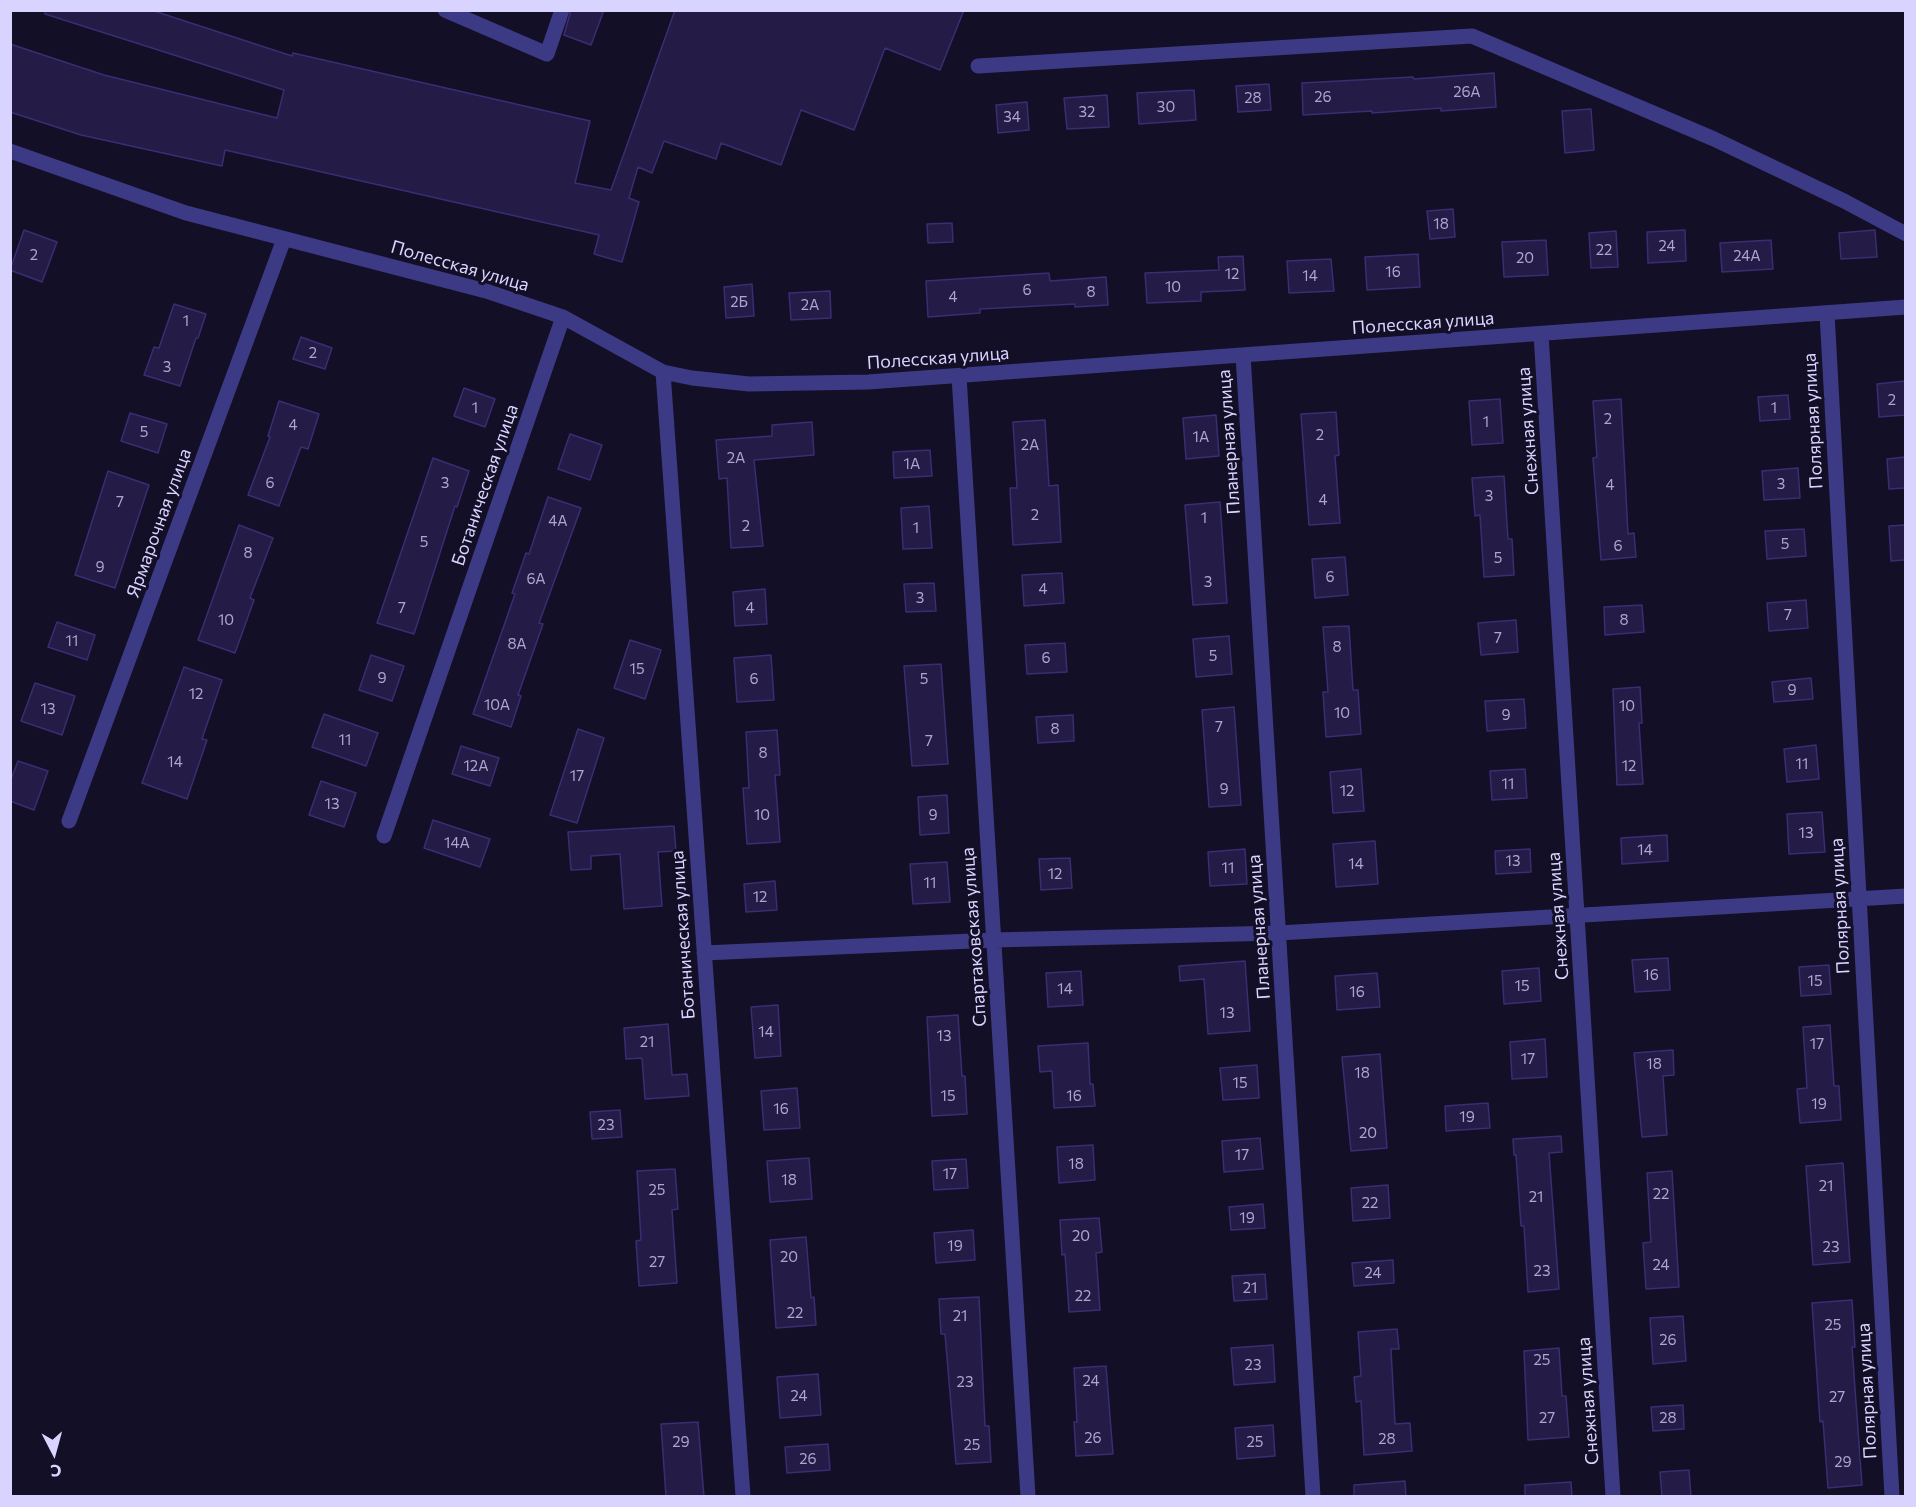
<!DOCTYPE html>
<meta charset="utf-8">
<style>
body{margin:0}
#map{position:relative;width:1916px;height:1507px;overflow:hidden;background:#130f26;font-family:Commissioner,sans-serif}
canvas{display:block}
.frame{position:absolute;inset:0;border:12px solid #d9d4ff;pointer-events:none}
.north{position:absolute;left:24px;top:1423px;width:60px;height:60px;-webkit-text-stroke:4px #130f26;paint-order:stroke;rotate:174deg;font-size:16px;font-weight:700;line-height:24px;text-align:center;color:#d9d4ff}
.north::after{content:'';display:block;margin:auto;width:21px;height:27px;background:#d9d4ff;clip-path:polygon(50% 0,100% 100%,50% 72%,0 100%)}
</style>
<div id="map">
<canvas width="1916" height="1507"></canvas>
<div class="frame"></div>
<div class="north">С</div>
</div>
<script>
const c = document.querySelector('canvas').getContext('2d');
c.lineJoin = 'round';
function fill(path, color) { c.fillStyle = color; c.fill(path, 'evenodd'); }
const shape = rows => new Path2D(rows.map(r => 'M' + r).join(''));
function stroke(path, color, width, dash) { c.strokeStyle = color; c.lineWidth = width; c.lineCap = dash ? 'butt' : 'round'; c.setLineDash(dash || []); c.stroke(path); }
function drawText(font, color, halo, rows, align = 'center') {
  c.font = font + ' Commissioner,sans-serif'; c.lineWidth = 6; c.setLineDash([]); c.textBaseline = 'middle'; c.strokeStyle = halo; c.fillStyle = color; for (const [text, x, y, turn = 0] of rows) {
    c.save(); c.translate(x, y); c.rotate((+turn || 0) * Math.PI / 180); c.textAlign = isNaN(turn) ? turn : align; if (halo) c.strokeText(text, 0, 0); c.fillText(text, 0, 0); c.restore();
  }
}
const building = shape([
 [45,10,151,10,292,56,293,53,590,121,575,183,611,190,675,10,964,10,940,70,885,48,854,130,801,110,781,165,721,143,716,159,664,141,652,173,638,167,629,198,639,202,622,262,594,254,599,235,225,150,222,166,81,135,10,112,10,44,104,75,277,118,284,90,45,14,45,10],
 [571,10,604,10,591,45,564,35,571,10],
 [1494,73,1496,107,1441,111,1441,108,1372,113,1372,111,1303,115,1302,83,1413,77,1414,79,1494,73],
 [1269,84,1271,110,1238,112,1236,86,1269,84],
 [1194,90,1196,120,1139,124,1137,93,1194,90],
 [1107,95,1109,127,1067,129,1064,98,1107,95],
 [1027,102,1029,130,998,133,996,105,1027,102],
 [1591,109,1594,150,1565,153,1562,111,1591,109],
 [1453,209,1455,237,1430,239,1427,211,1453,209],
 [952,223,953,242,928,243,927,224,952,223],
 [24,230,57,242,42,282,10,270,24,230],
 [1685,230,1686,261,1648,263,1647,232,1685,230],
 [1875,230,1877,257,1841,259,1839,233,1875,230],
 [1616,231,1618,267,1591,268,1589,233,1616,231],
 [1546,240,1548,275,1504,277,1502,242,1546,240],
 [1771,240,1773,269,1722,272,1720,243,1771,240],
 [1418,254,1420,287,1367,290,1365,257,1418,254],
 [1243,256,1245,290,1201,292,1201,301,1147,303,1145,273,1219,270,1218,257,1243,256],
 [1331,259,1334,291,1289,293,1287,261,1331,259],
 [1049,273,1050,281,1106,277,1108,305,1075,307,1075,304,980,309,980,313,928,317,926,281,1049,273],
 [752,284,754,316,726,318,724,287,752,284],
 [830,291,831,318,791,320,789,293,830,291],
 [174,304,206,314,198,338,196,338,180,386,144,375,154,347,159,348,174,304],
 [301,337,332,348,325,369,293,359,301,337],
 [1905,381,1905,415,1879,417,1877,384,1905,381],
 [464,388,495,399,485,427,454,416,464,388],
 [1788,395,1790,419,1760,421,1758,397,1788,395],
 [1500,399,1503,443,1472,445,1469,401,1500,399],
 [1621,399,1628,534,1634,533,1636,557,1601,560,1593,458,1597,457,1593,401,1621,399],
 [279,401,319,414,308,449,301,447,279,506,248,495,270,437,268,436,279,401],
 [1336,412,1339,455,1335,456,1340,523,1309,525,1301,414,1336,412],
 [130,413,167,424,158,453,121,441,130,413],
 [1216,415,1219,456,1186,459,1183,418,1216,415],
 [1045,420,1049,486,1058,485,1061,542,1013,545,1010,488,1017,488,1013,422,1045,420],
 [812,422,814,455,754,460,763,546,731,548,727,478,719,479,716,440,772,436,772,425,812,422],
 [570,434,602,445,590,480,558,469,570,434],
 [930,450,932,476,894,478,893,452,930,450],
 [1905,457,1905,488,1889,489,1887,459,1905,457],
 [433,458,469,471,457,507,455,506,414,634,377,623,433,458],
 [1798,468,1800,498,1764,500,1762,471,1798,468],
 [108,471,149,485,115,588,75,575,108,471],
 [1504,476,1508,539,1512,539,1514,575,1484,577,1480,515,1475,516,1472,478,1504,476],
 [548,497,581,508,539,623,543,624,518,695,521,696,511,727,473,714,515,594,512,593,526,553,529,554,548,497],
 [1220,502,1227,603,1193,605,1185,505,1220,502],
 [929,506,932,548,903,549,901,508,929,506],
 [239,525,273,538,250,598,254,600,235,653,198,640,239,525],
 [1905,525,1905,560,1891,561,1889,526,1905,525],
 [1804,529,1806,556,1767,559,1765,531,1804,529],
 [1345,557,1348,595,1315,598,1312,559,1345,557],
 [1062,573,1064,603,1024,606,1022,575,1062,573],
 [934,583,936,611,906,612,904,584,934,583],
 [765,589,767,624,735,626,733,592,765,589],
 [1806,600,1808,628,1769,631,1767,603,1806,600],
 [1642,605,1644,632,1605,635,1604,607,1642,605],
 [1516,620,1518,652,1481,655,1478,623,1516,620],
 [57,622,95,635,87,660,48,647,57,622],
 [1349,626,1353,690,1358,690,1361,734,1326,737,1323,692,1328,692,1323,627,1349,626],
 [1229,636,1232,674,1196,677,1193,639,1229,636],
 [630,640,661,650,645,699,614,688,630,640],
 [1065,643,1067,672,1027,674,1025,645,1065,643],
 [371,655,404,666,392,701,359,690,371,655],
 [771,655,774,700,737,702,734,658,771,655],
 [941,664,948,764,912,766,904,666,941,664],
 [184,667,222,680,202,739,207,740,187,799,142,783,184,667],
 [1811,678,1813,699,1774,702,1772,682,1811,678],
 [35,683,75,696,62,735,21,721,35,683],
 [1640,687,1642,723,1639,723,1643,784,1617,785,1613,689,1640,687],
 [1524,699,1526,728,1487,731,1485,701,1524,699],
 [1234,707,1241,805,1209,807,1202,710,1234,707],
 [324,714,378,733,366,766,312,747,324,714],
 [1073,715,1074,741,1038,743,1036,717,1073,715],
 [578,729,604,738,577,823,550,815,578,729],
 [777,730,780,775,775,775,780,842,747,844,743,788,749,788,746,732,777,730],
 [1816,745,1819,779,1787,782,1784,749,1816,745],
 [461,746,499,758,490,786,452,774,461,746],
 [18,761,48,771,34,810,10,801,10,782,18,761],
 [1361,769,1364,811,1333,813,1330,772,1361,769],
 [1525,769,1527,798,1492,800,1490,771,1525,769],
 [321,781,356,793,344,827,309,815,321,781],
 [947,795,949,833,920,835,918,797,947,795],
 [1822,812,1825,852,1789,854,1787,814,1822,812],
 [433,820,490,839,480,867,424,848,433,820],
 [674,826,676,851,658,852,662,906,624,909,620,854,591,856,591,869,571,870,568,832,674,826],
 [1667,835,1668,861,1622,864,1621,838,1667,835],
 [1375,841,1378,884,1336,887,1333,844,1375,841],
 [1245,849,1247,884,1210,886,1208,852,1245,849],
 [1530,849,1531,872,1496,874,1495,851,1530,849],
 [1070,858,1072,888,1041,890,1039,859,1070,858],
 [947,862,950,902,913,904,910,864,947,862],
 [775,881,777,910,746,912,744,884,775,881],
 [1668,958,1670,990,1635,992,1632,960,1668,958],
 [1245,961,1250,1031,1208,1034,1204,979,1180,981,1179,966,1245,961],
 [1829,965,1831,994,1801,996,1799,967,1829,965],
 [1539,968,1541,1001,1504,1004,1502,971,1539,968],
 [1081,971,1083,1005,1048,1007,1046,973,1081,971],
 [1377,973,1380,1007,1337,1010,1335,976,1377,973],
 [778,1005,781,1056,755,1058,751,1007,778,1005],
 [958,1015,962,1076,965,1076,967,1114,932,1116,927,1017,958,1015],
 [668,1024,672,1075,687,1074,689,1096,645,1099,642,1058,626,1059,624,1028,668,1024],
 [1830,1025,1834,1086,1839,1086,1841,1120,1800,1123,1797,1089,1807,1088,1803,1027,1830,1025],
 [1545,1039,1547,1077,1512,1079,1510,1042,1545,1039],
 [1088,1043,1090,1084,1093,1084,1095,1106,1054,1108,1052,1071,1040,1072,1038,1046,1088,1043],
 [1673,1050,1674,1075,1663,1076,1667,1135,1642,1137,1634,1053,1673,1050],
 [1380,1054,1387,1148,1351,1151,1342,1057,1380,1054],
 [1257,1065,1259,1098,1223,1100,1220,1068,1257,1065],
 [797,1088,800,1128,764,1130,761,1091,797,1088],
 [1488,1103,1490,1128,1446,1131,1445,1106,1488,1103],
 [620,1110,622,1137,592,1139,590,1112,620,1110],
 [1561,1136,1562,1152,1549,1153,1559,1289,1528,1292,1524,1226,1521,1226,1516,1155,1514,1155,1513,1139,1561,1136],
 [1260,1138,1263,1169,1224,1172,1222,1141,1260,1138],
 [1093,1145,1095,1180,1059,1183,1057,1147,1093,1145],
 [809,1158,812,1199,770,1202,767,1161,809,1158],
 [966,1159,968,1188,934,1190,932,1161,966,1159],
 [1843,1163,1850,1262,1813,1265,1806,1166,1843,1163],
 [675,1169,678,1209,672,1210,677,1283,639,1286,636,1241,641,1240,637,1171,675,1169],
 [1672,1171,1679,1287,1646,1289,1643,1243,1651,1242,1647,1173,1672,1171],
 [1388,1185,1390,1218,1353,1221,1351,1188,1388,1185],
 [1263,1204,1265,1228,1231,1230,1229,1207,1263,1204],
 [1099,1218,1102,1252,1096,1253,1100,1310,1069,1312,1065,1254,1062,1255,1060,1220,1099,1218],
 [973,1230,975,1260,936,1263,934,1233,973,1230],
 [806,1237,811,1298,814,1297,816,1325,776,1328,770,1240,806,1237],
 [1393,1260,1394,1283,1354,1286,1352,1263,1393,1260],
 [1265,1274,1267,1299,1234,1301,1232,1276,1265,1274],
 [979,1297,985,1426,989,1426,991,1462,956,1464,945,1334,941,1334,939,1299,979,1297],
 [1852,1300,1855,1347,1852,1347,1862,1485,1828,1488,1823,1421,1820,1422,1812,1303,1852,1300],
 [1683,1316,1686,1361,1653,1364,1650,1318,1683,1316],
 [1397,1329,1399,1349,1391,1349,1395,1424,1410,1423,1412,1451,1364,1455,1361,1401,1356,1402,1354,1377,1361,1376,1358,1332,1397,1329],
 [1273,1345,1275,1382,1234,1385,1231,1348,1273,1345],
 [1559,1348,1562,1396,1566,1396,1569,1437,1528,1440,1524,1351,1559,1348],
 [1106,1366,1113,1454,1076,1456,1074,1422,1077,1422,1074,1368,1106,1366],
 [818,1374,821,1415,780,1418,777,1377,818,1374],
 [1683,1405,1684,1429,1653,1431,1651,1407,1683,1405],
 [698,1422,704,1497,666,1497,661,1424,698,1422],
 [1273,1425,1275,1456,1237,1459,1235,1428,1273,1425],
 [828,1444,830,1470,787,1473,785,1447,828,1444],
 [1689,1470,1691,1497,1662,1497,1660,1472,1689,1470],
 [1405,1481,1406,1497,1354,1497,1354,1485,1405,1481],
 [1571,1482,1572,1497,1525,1497,1525,1485,1571,1482]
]);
fill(building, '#241b47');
stroke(building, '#3b2d73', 1.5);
stroke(shape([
 [445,10,547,54,562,10],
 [978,66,1472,36,1714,139,1844,201,1906,234],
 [10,151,186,213,486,291,563,317,663,372,692,378,749,384,868,382,1906,307],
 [1827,313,1892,1496],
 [1541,334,1613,1496],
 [1243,355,1313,1496],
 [663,372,743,1496],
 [959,376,1028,1496],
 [69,821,284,239],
 [384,836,563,317],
 [704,953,994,940,1279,933,1906,896]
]), '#3d3a85', 15);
drawText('15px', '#aca6d1', null, [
 ["26А",1467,92],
 ["26",1323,97],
 ["28",1253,98],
 ["30",1166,107],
 ["32",1087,112],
 ["34",1012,117],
 ["18",1441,224],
 ["24",1667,246],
 ["22",1604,250],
 ["2",34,255],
 ["24А",1747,256],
 ["20",1525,258],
 ["16",1393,272],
 ["12",1232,274],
 ["14",1310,276],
 ["10",1173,287],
 ["6",1027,290],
 ["8",1091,292],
 ["4",953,297],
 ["2Б",739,302],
 ["2А",810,305],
 ["1",186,321],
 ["2",313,353],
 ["3",167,367],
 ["2",1892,400],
 ["1",475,408],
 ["1",1774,408],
 ["2",1608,419],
 ["1",1486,422],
 ["4",293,425],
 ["5",144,432],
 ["2",1320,435],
 ["1А",1201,437],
 ["2А",1030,445],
 ["2А",736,458],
 ["1А",912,464],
 ["6",270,483],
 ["3",445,483],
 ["3",1781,484],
 ["4",1610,485],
 ["3",1489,496],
 ["4",1323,500],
 ["7",120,502],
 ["2",1035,515],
 ["1",1204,518],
 ["4А",558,521],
 ["2",746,526],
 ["1",916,528],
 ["5",424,542],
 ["5",1785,544],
 ["6",1618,546],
 ["8",248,553],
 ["5",1498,558],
 ["9",100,567],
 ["6",1330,577],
 ["6А",536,579],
 ["3",1208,582],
 ["4",1043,589],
 ["3",920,598],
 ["7",402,608],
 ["4",750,608],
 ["7",1788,615],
 ["10",226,620],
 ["8",1624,620],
 ["7",1498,638],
 ["11",72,641],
 ["8А",517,644],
 ["8",1337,647],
 ["5",1213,656],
 ["6",1046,658],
 ["15",637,669],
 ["9",382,678],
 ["6",754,679],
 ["5",924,679],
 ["9",1792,690],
 ["12",196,694],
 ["10А",497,705],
 ["10",1627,706],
 ["13",48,709],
 ["10",1342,713],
 ["9",1506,715],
 ["7",1219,727],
 ["8",1055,729],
 ["11",345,740],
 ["7",929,741],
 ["8",763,753],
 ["14",175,762],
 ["11",1802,764],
 ["12А",476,766],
 ["12",1629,766],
 ["17",577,776],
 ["11",1508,784],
 ["9",1224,789],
 ["12",1347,791],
 ["13",332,804],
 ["10",762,815],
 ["9",933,815],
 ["13",1806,833],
 ["14А",457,843],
 ["14",1645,850],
 ["13",1513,861],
 ["14",1356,864],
 ["11",1228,868],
 ["12",1055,874],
 ["11",930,883],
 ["12",760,897],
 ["16",1651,975],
 ["15",1815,981],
 ["15",1522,986],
 ["14",1065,989],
 ["16",1357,992],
 ["13",1227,1013],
 ["14",766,1032],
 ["13",944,1036],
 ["21",647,1042],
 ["17",1817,1044],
 ["17",1528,1059],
 ["18",1654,1064],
 ["18",1362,1073],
 ["15",1240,1083],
 ["15",948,1096],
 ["16",1074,1096],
 ["19",1819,1104],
 ["16",781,1109],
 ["19",1467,1117],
 ["23",606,1125],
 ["20",1368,1133],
 ["17",1242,1155],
 ["18",1076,1164],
 ["17",950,1174],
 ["18",789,1180],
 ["21",1826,1186],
 ["25",657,1190],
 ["22",1661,1194],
 ["21",1536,1197],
 ["22",1370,1203],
 ["19",1247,1218],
 ["20",1081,1236],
 ["19",955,1246],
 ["23",1831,1247],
 ["20",789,1257],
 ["27",657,1262],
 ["24",1661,1265],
 ["23",1542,1271],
 ["24",1373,1273],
 ["21",1250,1288],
 ["22",1083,1296],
 ["22",795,1313],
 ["21",960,1316],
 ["25",1833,1325],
 ["26",1668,1340],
 ["25",1542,1360],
 ["23",1253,1365],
 ["24",1091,1381],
 ["23",965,1382],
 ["24",799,1396],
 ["27",1837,1397],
 ["27",1547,1418],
 ["28",1668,1418],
 ["26",1093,1438],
 ["28",1387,1439],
 ["29",681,1442],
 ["25",1255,1442],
 ["25",972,1445],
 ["26",808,1459],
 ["29",1843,1462]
]);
drawText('18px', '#d9d4ff', '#130f26', [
 ["Полесская улица",460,266,16],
 ["Полесская улица",1423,323,-4],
 ["Полесская улица",938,358,-4],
 ["Полярная улица",1813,421,-93],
 ["Снежная улица",1528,431,-94],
 ["Планерная улица",1229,442,-94],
 ["Ботаническая улица",485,485,-71],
 ["Ярмарочная улица",159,523,-70],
 ["Полярная улица",1840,906,-93],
 ["Снежная улица",1558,916,-94],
 ["Планерная улица",1259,927,-94],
 ["Ботаническая улица",683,935,-94],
 ["Спартаковская улица",974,937,-94],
 ["Полярная улица",1867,1391,-93],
 ["Снежная улица",1588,1401,-94]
]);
</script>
